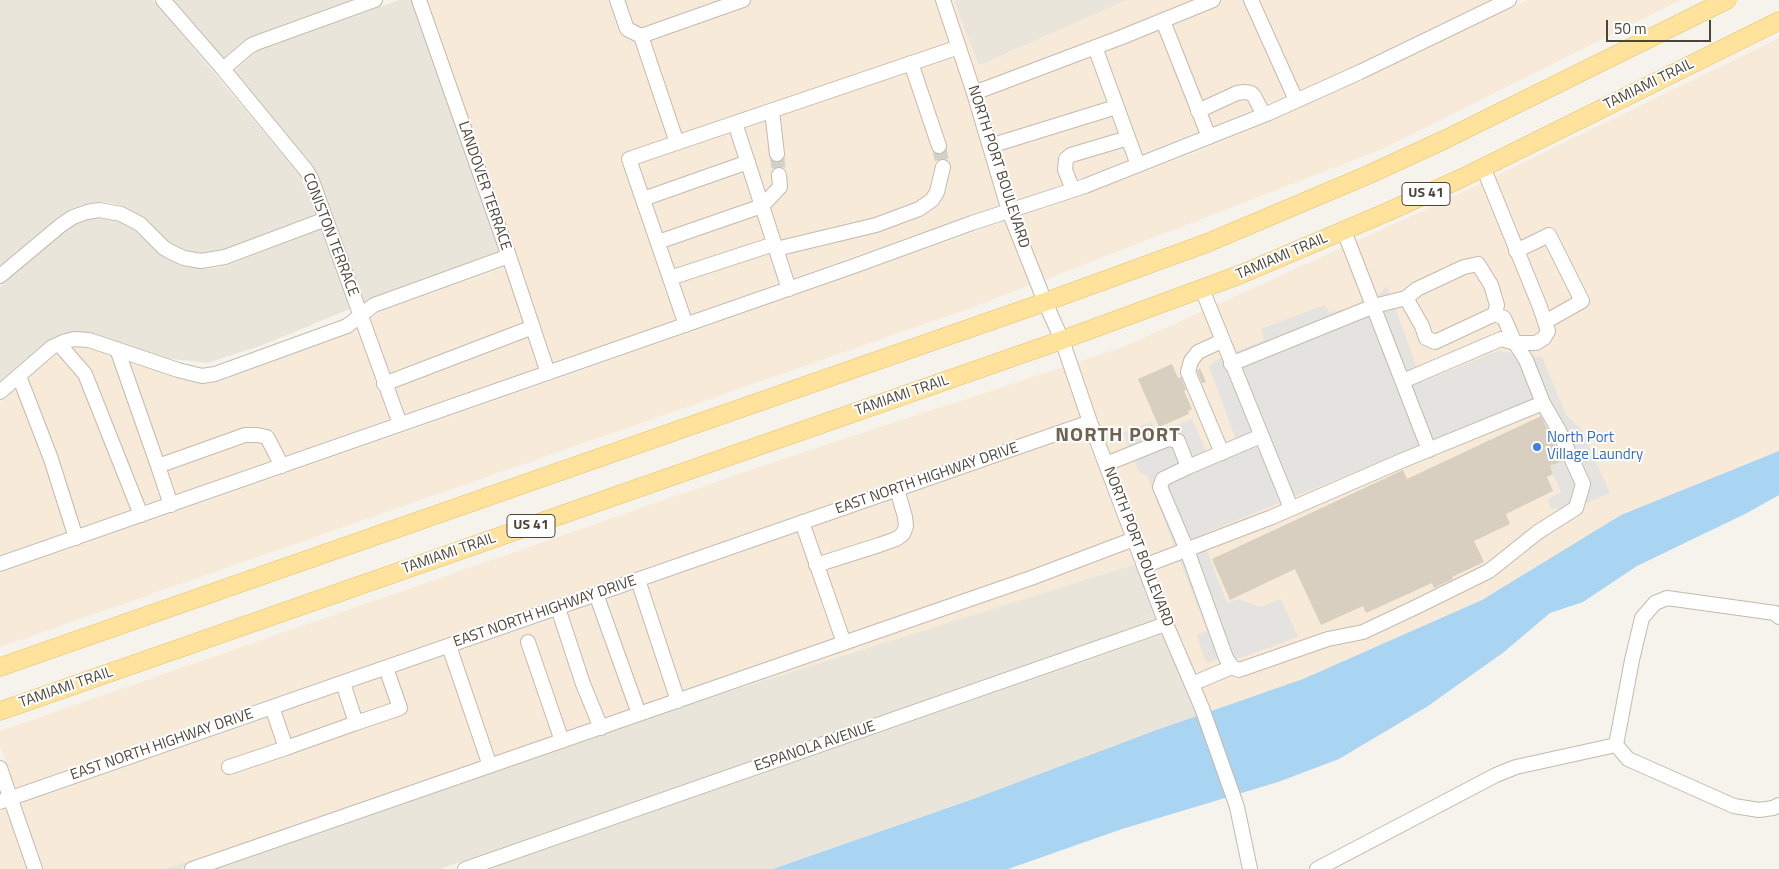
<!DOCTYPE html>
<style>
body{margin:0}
#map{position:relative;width:1779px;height:869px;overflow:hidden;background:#f6f3ec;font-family:"Titillium Web",sans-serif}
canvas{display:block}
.scale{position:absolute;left:1606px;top:20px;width:105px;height:22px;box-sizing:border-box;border:2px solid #4b4439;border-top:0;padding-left:6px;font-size:15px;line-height:18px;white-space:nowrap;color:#4b4439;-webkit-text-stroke:4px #fff;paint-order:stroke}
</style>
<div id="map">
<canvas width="1779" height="869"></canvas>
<div class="scale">50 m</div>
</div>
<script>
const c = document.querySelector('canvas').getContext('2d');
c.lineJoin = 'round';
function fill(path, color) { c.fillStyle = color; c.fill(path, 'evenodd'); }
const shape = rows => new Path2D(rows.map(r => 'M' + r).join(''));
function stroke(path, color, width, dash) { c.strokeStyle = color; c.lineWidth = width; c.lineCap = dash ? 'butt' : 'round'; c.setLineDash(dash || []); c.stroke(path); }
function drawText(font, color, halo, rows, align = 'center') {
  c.font = font + ' "Titillium Web",sans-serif'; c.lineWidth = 4; c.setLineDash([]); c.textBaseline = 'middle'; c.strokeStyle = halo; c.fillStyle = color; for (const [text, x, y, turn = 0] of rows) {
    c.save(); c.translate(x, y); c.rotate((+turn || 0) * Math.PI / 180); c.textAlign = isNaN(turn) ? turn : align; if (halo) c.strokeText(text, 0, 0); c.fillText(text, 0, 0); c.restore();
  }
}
fill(shape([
 [0,0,153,0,299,174,316,214,222,250,200,253,185,251,168,242,144,218,122,206,111,203,97,202,83,204,68,210,56,218,0,265],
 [173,0,351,0,252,36,244,40,223,58],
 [399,0,411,0,499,251,371,298,363,303,336,223,317,175,311,165,234,71,259,50],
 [954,0,1127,0,978,66],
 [100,218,119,221,131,227,159,253,172,261,183,266,202,269,216,268,229,265,321,229,350,309,260,346,207,363,166,358,91,333,74,332,61,334,48,340,0,381,0,287,66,231,77,224,89,219],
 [1135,564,1156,619,440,869,163,869],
 [1163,634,1198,716,976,798,773,869,489,869]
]), '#eae5da');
fill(shape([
 [427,0,935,0,967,94,1000,205,553,363,519,261],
 [951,0,954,0,979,66,1127,0,1491,0,1356,65,1265,105,1082,178,1014,201,979,83],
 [1527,0,1681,0,1382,149,1044,280,1020,216,1088,193,1186,156,1273,120,1364,79],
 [1779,38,1779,451,1621,515,1482,600,1303,679,1212,711,1173,622,1097,420,1077,362,1126,346,1436,205],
 [1005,221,1030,285,973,307,0,647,0,573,557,379],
 [505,267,539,368,404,414,369,320,379,312],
 [357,329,390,419,0,556,0,403,57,354,67,349,76,347,89,348,176,377,204,384,218,382,350,333],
 [1063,367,1080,417,15,788,0,745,0,731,765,465],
 [1085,432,1135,564,163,869,43,869,20,804],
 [6,809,27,869,0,869,0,811]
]), '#f7ead8');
fill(shape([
 [1387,286,1422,382,1498,351,1542,357,1566,415,1581,429,1610,493,1576,508,1551,509,1548,499,1561,492,1550,466,1562,460,1540,412,1522,403,1201,535,1227,603,1239,599,1261,607,1281,599,1298,637,1240,658,1217,659,1206,663,1197,635,1207,631,1147,475,1139,472,1123,433,1151,422,1156,433,1192,419,1206,452,1236,439,1209,367,1216,360,1264,340,1261,329,1325,305,1329,313,1355,306,1379,295]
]), '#e5e3e0');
fill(shape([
 [1779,451,1779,495,1745,514,1637,566,1583,602,1550,613,1504,652,1428,706,1339,759,1278,782,1122,829,1008,869,773,869,976,798,1154,731,1303,679,1482,600,1621,515]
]), '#a9d4f2');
fill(shape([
 [1172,364,1178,378,1181,377,1186,390,1184,391,1192,409,1188,411,1189,414,1159,427,1138,379],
 [1200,368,1206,382,1202,383,1197,371],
 [1541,416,1562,461,1550,466,1553,474,1547,477,1553,491,1506,514,1510,524,1474,541,1484,562,1452,577,1453,579,1434,588,1432,583,1366,613,1363,606,1321,625,1295,569,1230,600,1212,559,1403,470,1407,479]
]), '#d8cfc1');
stroke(shape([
 [939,146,943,167],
 [777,154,779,175]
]), '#d4d0c8', 14, [14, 7]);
const minor = shape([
 [163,0,223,69,306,170,311,178,400,424],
 [419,0,509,256,548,373],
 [617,0,627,29,641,36],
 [943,0,974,93,1009,211,1045,302,1062,340,1090,422,1166,624,1202,708,1237,807,1250,869],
 [1251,0,1296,100],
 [1163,21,1209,137],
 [1095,47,1138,165],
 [911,63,939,146],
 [223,69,250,46,256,43,375,0],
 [974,93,1122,37,1213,0],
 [772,111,777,154],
 [1198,111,1237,93,1244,92,1251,93,1254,96,1264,115],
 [735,123,789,289],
 [677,143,641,36,743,0],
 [990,146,1116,107],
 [1073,190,1065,170,1066,159,1071,155,1128,138],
 [643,199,748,162],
 [1344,231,1429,450],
 [658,242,762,206,780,187,779,175],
 [776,249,876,225,919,209,932,200,937,192,943,167],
 [1516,251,1549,235,1582,301,1545,322],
 [0,276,61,225,73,217,87,212,99,210,121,214,140,224,164,248,175,254,184,258,201,261,225,257,326,219],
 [670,278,774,244],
 [1202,289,1291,508],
 [1495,314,1504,318,1515,343],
 [686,325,629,159,959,47],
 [59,344,85,374,141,515],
 [117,349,158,466,245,435,257,435,267,437,282,466],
 [1231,364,1374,306,1406,298,1417,289,1464,267,1478,264,1491,285,1497,305,1495,314,1435,342,1426,338,1422,326,1406,298],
 [19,376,51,459,76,538],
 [1403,381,1501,339,1515,343],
 [384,384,533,327],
 [0,392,52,347,63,342,74,339,89,340,178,370,202,376,215,374,347,326,374,305,509,256],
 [1222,453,1188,372,1191,361,1198,352,1222,341],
 [1106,464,1168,439,1178,441,1188,467,1261,436],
 [158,466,171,505],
 [1188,467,1163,479,1160,487,1187,550,1226,658,1232,667,1239,670,1328,639,1363,632,1416,607,1489,571,1538,532,1576,508,1583,484,1558,429,1543,403],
 [802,522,844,643],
 [0,564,854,266,972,223,1085,186,1269,113,1360,72,1509,0],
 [816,565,879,545,896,539,903,534,906,526,905,517,897,489],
 [1144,566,1272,517,1401,461,1543,403,1526,360,1515,343,1536,343,1544,338,1548,331,1540,307,1483,167],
 [638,580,678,701],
 [596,594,639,714],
 [558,608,583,684,601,728],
 [1779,617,1775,613,1667,598,1655,603,1642,618,1632,660,1616,745,1628,759,1734,806,1759,810,1773,808,1779,805],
 [528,642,562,741],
 [449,646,490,766],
 [1192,684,1232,667],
 [356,723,400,708,386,668],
 [286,748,356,723,343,683],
 [229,767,286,748,272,707],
 [0,768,35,869],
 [0,802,1090,422],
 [192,869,1031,578,1134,539],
 [465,869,1166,624],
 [1317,869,1496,775,1516,767,1616,745]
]);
const major = shape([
 [0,667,1045,302,1207,243,1370,174,1446,139,1727,0],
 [0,711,1062,340,1239,275,1385,213,1462,178,1779,21]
]);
stroke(minor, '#c2bbae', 16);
stroke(major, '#e6c16a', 19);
stroke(minor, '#fff', 14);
stroke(major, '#ffe39c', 18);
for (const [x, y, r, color] of [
 [1537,447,5,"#3f7fe0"]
]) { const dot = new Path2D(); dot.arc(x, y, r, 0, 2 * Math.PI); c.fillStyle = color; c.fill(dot); stroke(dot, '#fff', 2); }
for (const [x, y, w] of [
 [1426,194,48],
 [531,526,48]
]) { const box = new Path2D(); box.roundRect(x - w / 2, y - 11.5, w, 23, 4); c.fillStyle = '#fff'; c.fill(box); stroke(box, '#4b4439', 1); }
drawText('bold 14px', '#4b4439', null, [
 ["US 41",1426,194],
 ["US 41",531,526]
]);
drawText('15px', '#4b4439', '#fff', [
 ["TAMIAMI TRAIL",1649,85,-26],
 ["NORTH PORT BOULEVARD",998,167,72],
 ["LANDOVER TERRACE",484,186,71],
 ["CONISTON TERRACE",330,235,69],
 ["TAMIAMI TRAIL",1282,257,-23],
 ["TAMIAMI TRAIL",902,396,-19],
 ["EAST NORTH HIGHWAY DRIVE",927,479,-19],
 ["NORTH PORT BOULEVARD",1138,547,69],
 ["TAMIAMI TRAIL",449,554,-19],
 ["EAST NORTH HIGHWAY DRIVE",545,612,-19],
 ["TAMIAMI TRAIL",66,688,-19],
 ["EAST NORTH HIGHWAY DRIVE",162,745,-19],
 ["ESPANOLA AVENUE",815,747,-19]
]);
drawText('15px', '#366cbe', '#fff', [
 ["North Port",1547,438],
 ["Village Laundry",1547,455]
], 'left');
c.letterSpacing = '1px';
drawText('bold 20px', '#6e6250', '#fff', [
 ["NORTH PORT",1118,436]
]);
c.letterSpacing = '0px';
</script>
